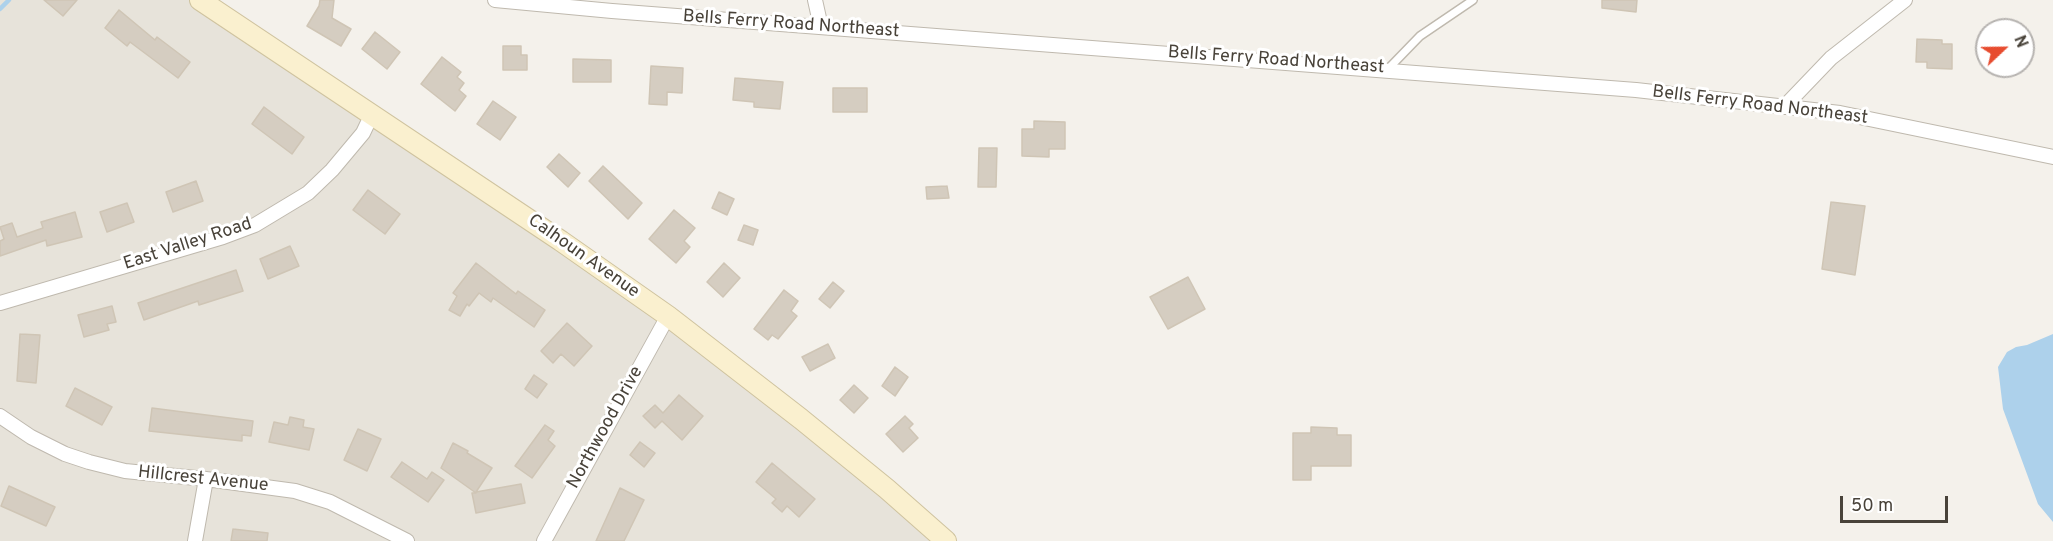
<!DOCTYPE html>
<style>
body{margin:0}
#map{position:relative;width:2053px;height:541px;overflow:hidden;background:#f4f1eb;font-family:Overpass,sans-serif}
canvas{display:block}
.north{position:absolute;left:1975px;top:18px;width:60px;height:60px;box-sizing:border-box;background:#fff;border:2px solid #b6b3b0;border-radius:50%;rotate:68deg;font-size:16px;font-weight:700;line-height:24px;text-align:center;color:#484239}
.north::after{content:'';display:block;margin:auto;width:21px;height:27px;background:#e74c2f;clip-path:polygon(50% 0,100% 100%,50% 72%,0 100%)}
.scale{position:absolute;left:1840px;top:496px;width:108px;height:27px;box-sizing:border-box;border:3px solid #484239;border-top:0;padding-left:8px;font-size:18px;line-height:21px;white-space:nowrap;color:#484239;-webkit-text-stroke:4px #fff;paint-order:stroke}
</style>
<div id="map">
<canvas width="2053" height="541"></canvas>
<div class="north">N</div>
<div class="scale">50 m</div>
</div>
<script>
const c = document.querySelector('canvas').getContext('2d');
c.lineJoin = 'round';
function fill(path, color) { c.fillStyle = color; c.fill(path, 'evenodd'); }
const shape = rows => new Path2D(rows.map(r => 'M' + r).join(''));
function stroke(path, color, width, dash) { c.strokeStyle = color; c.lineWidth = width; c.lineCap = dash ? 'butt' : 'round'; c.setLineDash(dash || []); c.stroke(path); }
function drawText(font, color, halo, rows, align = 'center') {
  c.font = font + ' Overpass,sans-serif'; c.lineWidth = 6; c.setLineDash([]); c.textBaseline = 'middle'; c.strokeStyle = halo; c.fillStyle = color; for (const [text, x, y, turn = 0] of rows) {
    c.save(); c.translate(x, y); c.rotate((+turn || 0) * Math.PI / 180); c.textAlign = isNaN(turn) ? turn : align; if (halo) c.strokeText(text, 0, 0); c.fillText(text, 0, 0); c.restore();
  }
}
fill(shape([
 [0,0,196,0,561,241,944,541,0,541]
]), '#e7e3da');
fill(shape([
 [2053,334,2053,522,2038,504,2003,409,1998,367,2007,352,2016,347,2027,345]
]), '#add1eb');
stroke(shape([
 [0,9,9,0]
]), '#add1eb', 4.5);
const building = shape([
 [44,0,77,0,63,16,44,0],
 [320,0,334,0,332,18,351,29,341,46,307,26,319,6,320,0],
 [1602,0,1637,0,1636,12,1602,8,1602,0],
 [119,10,155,40,157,37,190,62,178,78,130,42,127,46,105,28,119,10],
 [375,32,400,52,387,69,362,49,375,32],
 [1917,39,1942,40,1942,44,1952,44,1952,69,1927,68,1927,62,1916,62,1917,39],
 [503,46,521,46,521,55,527,55,527,70,503,70,503,46],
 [442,57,461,72,457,77,464,83,459,90,466,96,455,111,421,84,442,57],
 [573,59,611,60,611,82,573,82,573,59],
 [651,66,683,68,682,93,667,92,667,105,649,104,651,66],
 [735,78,783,82,780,109,754,107,754,102,733,100,735,78],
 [833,88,867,88,867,112,833,112,833,88],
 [493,101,516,117,500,140,477,124,493,101],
 [264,107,304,137,292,154,252,124,264,107],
 [1034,121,1065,122,1065,149,1049,149,1049,157,1022,156,1022,129,1034,129,1034,121],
 [979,148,997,148,996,187,978,187,979,148],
 [559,154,580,173,568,187,547,167,559,154],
 [603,166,642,203,628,219,589,181,603,166],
 [196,181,203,201,173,212,166,192,196,181],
 [947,186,949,198,927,199,926,187,947,186],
 [368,190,400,214,385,234,353,210,368,190],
 [719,192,734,199,727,215,712,208,719,192],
 [1831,202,1865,206,1855,275,1822,269,1831,202],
 [127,203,134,222,107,232,100,212,127,203],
 [674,210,695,228,684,241,690,247,676,263,649,239,674,210],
 [75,212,82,237,47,246,46,240,0,256,0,241,4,239,0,227,12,223,17,237,43,228,41,222,75,212],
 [744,225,758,230,753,245,738,240,744,225],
 [290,246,299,266,268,279,260,259,290,246],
 [476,263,516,294,518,291,545,310,534,327,493,298,491,302,479,293,469,306,467,304,460,316,449,310,457,296,453,293,476,263],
 [724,263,740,278,723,297,707,282,724,263],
 [236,270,243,291,199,305,198,301,144,320,138,303,236,270],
 [1188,277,1205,309,1168,329,1150,297,1188,277],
 [833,282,844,291,830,308,819,299,833,282],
 [784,290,798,301,791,311,797,316,778,339,772,335,768,340,754,329,784,290],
 [112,306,116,322,107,324,109,330,84,337,78,315,112,306],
 [567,323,592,346,574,366,561,354,553,363,541,351,567,323],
 [20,334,40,335,36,383,17,381,20,334],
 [828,344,835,358,810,371,802,357,828,344],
 [895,367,908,377,895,396,882,386,895,367],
 [534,375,547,384,537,398,525,389,534,375],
 [854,385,868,398,854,413,840,400,854,385],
 [75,388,112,407,102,425,66,406,75,388],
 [679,395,703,416,682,440,662,421,655,428,643,416,655,405,663,413,679,395],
 [152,408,253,421,251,436,242,435,242,441,149,431,152,408],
 [905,416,913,424,909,428,918,438,903,452,886,434,905,416],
 [290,417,304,420,303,427,314,429,309,450,269,442,274,422,288,425,290,417],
 [545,425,554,431,548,440,555,446,532,478,515,466,545,425],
 [1311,427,1337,428,1337,435,1351,435,1351,466,1311,466,1311,480,1293,480,1293,433,1311,433,1311,427],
 [358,429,381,439,367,471,344,460,358,429],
 [640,442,655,453,644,467,630,455,640,442],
 [453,443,468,451,467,453,492,468,476,492,521,484,525,503,476,513,472,493,476,493,441,468,453,443],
 [402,462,427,479,432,472,444,480,428,502,391,477,402,462],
 [772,463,815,499,799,517,787,506,782,512,772,503,776,499,756,482,772,463],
 [9,486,55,507,46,526,1,506,9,486],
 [620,488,644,500,624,541,596,541,620,488],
 [233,529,268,533,267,541,231,541,233,529]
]);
fill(building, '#d5cdc1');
stroke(building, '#cfc5b5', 1.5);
const lane = shape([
 [1388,69,1420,36,1473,0]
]);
const street = shape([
 [495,0,612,11,1636,90,1840,113,2053,157],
 [815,0,821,27],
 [1784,107,1831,58,1905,0],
 [0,303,223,237,255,225,308,193,332,170,363,133,372,114],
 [0,416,31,437,65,454,89,462,125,471,206,479,295,491,330,502,407,541],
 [195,541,206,479],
 [544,541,668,316]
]);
const secondary = shape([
 [200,0,561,241,668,316,801,419,887,489,946,541]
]);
stroke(lane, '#bfb9ae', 10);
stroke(street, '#bfb9ae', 16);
stroke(secondary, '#cfc39f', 22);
stroke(lane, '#fff', 7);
stroke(street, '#fff', 14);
stroke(secondary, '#faf0cf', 20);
drawText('18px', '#484239', '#fff', [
 ["Bells Ferry Road Northeast",791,25,4],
 ["Bells Ferry Road Northeast",1276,61,4],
 ["Bells Ferry Road Northeast",1760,106,7],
 ["East Valley Road",188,245,-18],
 ["Calhoun Avenue",583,257,35],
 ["Northwood Drive",606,428,-61],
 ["Hillcrest Avenue",203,480,6]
]);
</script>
